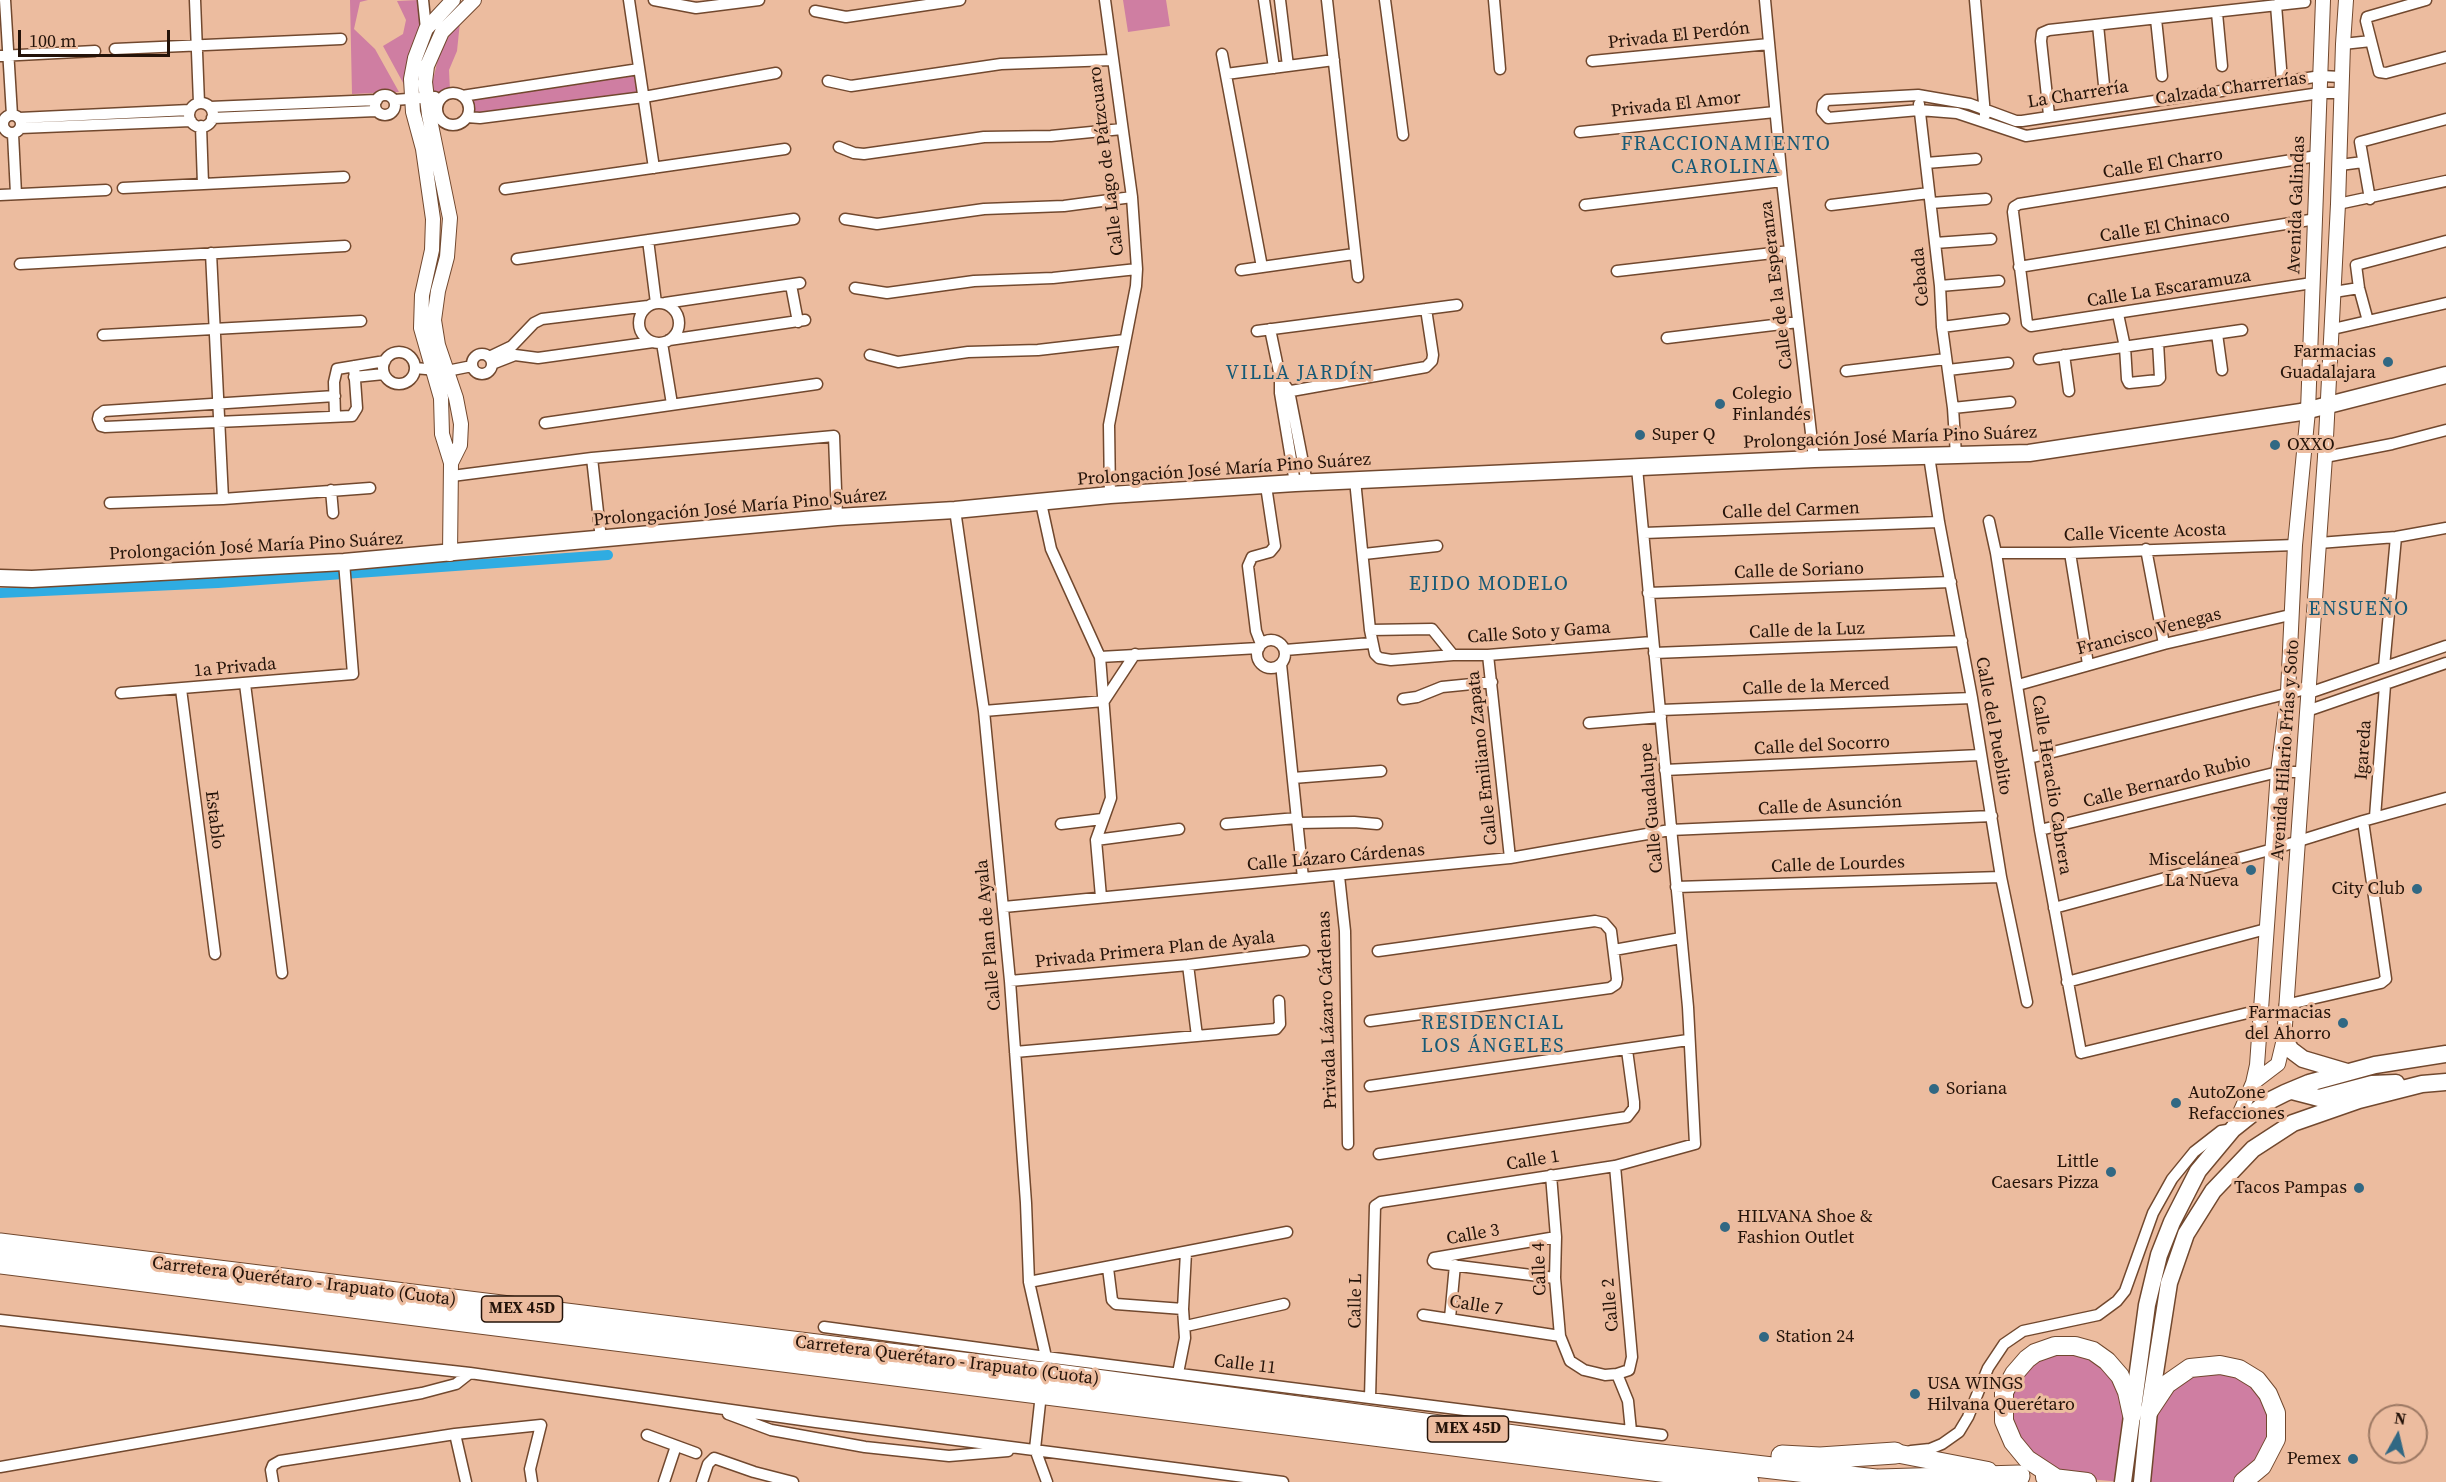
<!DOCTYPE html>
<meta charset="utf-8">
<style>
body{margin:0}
#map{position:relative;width:2446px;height:1482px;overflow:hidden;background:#ecbc9f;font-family:"Source Serif 4",serif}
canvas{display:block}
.north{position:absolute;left:2368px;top:1404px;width:60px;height:60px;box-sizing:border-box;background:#ecbc9f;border:2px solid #9c7863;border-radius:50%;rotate:8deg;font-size:16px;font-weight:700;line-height:24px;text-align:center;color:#241309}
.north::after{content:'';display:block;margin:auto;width:21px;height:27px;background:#316883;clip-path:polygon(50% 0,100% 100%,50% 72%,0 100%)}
.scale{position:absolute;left:18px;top:30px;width:152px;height:27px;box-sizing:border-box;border:3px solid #241309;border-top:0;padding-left:8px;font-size:18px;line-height:21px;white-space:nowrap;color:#241309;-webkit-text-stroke:4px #ecbc9f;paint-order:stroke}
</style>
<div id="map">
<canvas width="2446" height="1482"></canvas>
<div class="north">N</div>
<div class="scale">100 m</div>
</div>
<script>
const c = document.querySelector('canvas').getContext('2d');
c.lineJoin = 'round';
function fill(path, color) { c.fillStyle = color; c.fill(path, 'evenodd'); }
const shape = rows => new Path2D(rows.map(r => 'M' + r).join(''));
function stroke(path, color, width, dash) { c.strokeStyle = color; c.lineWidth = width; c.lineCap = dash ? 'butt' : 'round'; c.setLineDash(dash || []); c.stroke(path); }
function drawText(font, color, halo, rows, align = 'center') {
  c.font = font + ' "Source Serif 4",serif'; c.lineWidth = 6; c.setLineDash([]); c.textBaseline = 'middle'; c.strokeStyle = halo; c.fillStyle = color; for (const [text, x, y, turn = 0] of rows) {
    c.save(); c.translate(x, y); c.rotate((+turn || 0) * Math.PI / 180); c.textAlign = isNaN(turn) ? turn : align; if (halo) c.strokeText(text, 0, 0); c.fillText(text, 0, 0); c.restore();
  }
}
fill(shape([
 [350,0,368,0,360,2,354,29,375,49,399,92,352,94],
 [419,0,422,30,407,90,383,46,403,34,406,20,397,1],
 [1123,0,1166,0,1170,26,1128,32],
 [460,22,457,51,449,70,450,91,430,93,441,46],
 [633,73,638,94,472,115,471,106,468,97],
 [2051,1350,2105,1362,2127,1403,2120,1482,2059,1476,2054,1474,2011,1432,2011,1384],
 [2205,1369,2254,1381,2274,1430,2243,1482,2145,1482,2154,1409,2161,1392]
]), '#cf7ea2');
stroke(shape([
 [0,593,218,583,608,555]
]), '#2face2', 10);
const minor = shape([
 [5,0,12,115],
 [195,0,199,103],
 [423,0,426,29],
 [629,0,654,168],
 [654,0,696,8,759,0],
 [1105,0,1132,197,1137,269,1136,286,1109,425,1110,495],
 [1264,0,1274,68],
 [1280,0,1288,66],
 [1327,0,1358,277],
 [1385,0,1403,135],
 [1494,0,1500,69],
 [1765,0,1782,181,1814,459],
 [1975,0,1985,115],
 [2426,0,2367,17,2366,21,2379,72,2386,73,2446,57],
 [2276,5,2282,81],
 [815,11,846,17,960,0],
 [2217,13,2222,66],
 [2156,19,2162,76],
 [2098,25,2104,85],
 [2343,44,2371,41],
 [115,49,341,39],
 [1222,54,1262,267],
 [0,56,95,51],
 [1592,61,1769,44],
 [1226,74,1334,60],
 [828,81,851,86,1001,64,1112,60],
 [2341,93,2320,93,2026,136,1957,113,1919,110,1828,118,1822,111,1823,104,1827,100,1918,95,1970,104,2016,121,2022,121,2321,76,2341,77],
 '437 109a16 16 0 1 1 32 0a16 16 0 1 1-32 0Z',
 '375 105a10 10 0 1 1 20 0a10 10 0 1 1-20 0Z',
 [462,96,639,69],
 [394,100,435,97],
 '189 115a12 12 0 1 1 24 0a12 12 0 1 1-24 0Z',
 [1919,104,1940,286,1942,327,1953,408,1956,455],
 [210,107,377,100],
 '3 124a9 9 0 1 1 18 0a9 9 0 1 1-18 0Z',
 [2049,115,2041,41,2042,33,2049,30,2305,2],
 [467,117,480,118,644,97,776,73],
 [19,118,190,110],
 [212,118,376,111],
 [201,126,203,184],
 [20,128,191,121],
 [1580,132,1775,112],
 [13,134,16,194],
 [839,147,854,153,864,154,984,137,1051,136,1122,129],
 [1926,163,1976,159],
 [2340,165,2363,162],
 [123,188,344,177],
 [505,189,785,149],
 [0,195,106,190],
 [2370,199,2360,142,2446,119],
 [1931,203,1986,199],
 [2338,204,2446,181],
 [1585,205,1782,181],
 [1831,205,1929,193],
 [845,219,877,224,984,209,1064,206,1132,197],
 [648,240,656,303],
 [1935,243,1991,239],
 [211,253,223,499],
 [517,259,794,219],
 [20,264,345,246],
 [2019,267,2316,219],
 [1241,270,1354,254],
 [1617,271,1790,251],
 [2312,283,2031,326,2027,323,2013,212,2014,207,2019,204,2317,156],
 [791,285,798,322],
 [1940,286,1999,281],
 [855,288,887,293,974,281,1053,278,1137,269],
 [2334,292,2359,288],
 '639 323a20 20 0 1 1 40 0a20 20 0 1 1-40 0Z',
 [665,303,800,283],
 [2118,314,2125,347,2127,379,2129,383,2158,380,2160,378,2158,342],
 [2368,321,2359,288,2356,265,2446,241],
 [1942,327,2004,319],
 [1270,329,1280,377,1280,393,1295,483],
 [2333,329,2446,303],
 [1257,331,1457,305],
 [2217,334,2222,370],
 [103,335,361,321],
 [1667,338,1798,322],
 [669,340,805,320],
 [662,343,672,404],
 '383 368a16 16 0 1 1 32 0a16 16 0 1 1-32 0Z',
 '472 364a10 10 0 1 1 20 0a10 10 0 1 1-20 0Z',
 [870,355,898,362,968,352,1038,350,1125,340],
 [2064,355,2069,391],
 [489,357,512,346,534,323,542,319,648,306],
 [2039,359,2242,330],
 [492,364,515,355,538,358,653,342],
 [415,368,447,371,472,366],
 [1948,370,2008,363],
 [1846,371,1946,359],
 [354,377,384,374],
 [1285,385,1289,391,1307,483],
 [1280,393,1426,367,1432,361,1433,355,1426,309],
 [335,396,104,411,99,415,98,419,101,426,105,427,352,416,357,408,354,366],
 [1953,408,2010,402],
 [335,416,334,382,337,369,385,361],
 [545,423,817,384],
 [1929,456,1939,522,1972,698,2001,877,2027,1002],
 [2325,457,2392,444,2446,430],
 [592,458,601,539],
 [452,476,592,458,834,436,837,517],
 [1355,480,1370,630,1375,654,1379,658,1391,660,1453,655],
 [331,490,333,513],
 [110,503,223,499,370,488],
 [1041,503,1051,549,1100,657,1111,798,1096,840,1101,897],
 [955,510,984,711,1010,981,1026,1203,1029,1282,1046,1357,1045,1365],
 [1989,521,1996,553,2040,830,2081,1053,2260,1010],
 [1644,533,1939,522],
 [2319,543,2396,537,2446,528],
 [2146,549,2164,644],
 [1996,553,2070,553,2295,545],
 [2070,553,2088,664],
 [1364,554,1437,546],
 [1648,593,1951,582],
 [1370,630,1432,629,1453,655,1488,655,1652,642],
 '1257 654a14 14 0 1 1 28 0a14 14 0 1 1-28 0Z',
 [1261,644,1256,631,1248,566,1252,557,1270,552,1275,546,1266,486],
 [1285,650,1371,643],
 [1654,653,1962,641],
 [1488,655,1510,858],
 [1100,657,1259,648],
 [1281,664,1303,878],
 [2384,667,2396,537],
 [245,684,282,973],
 [2018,685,2164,644,2290,615],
 [181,689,215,954],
 [121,693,353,674,344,562],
 [2309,693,2446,646],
 [1403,699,1417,697,1442,687,1492,682],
 [1661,710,1972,698],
 [984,711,1104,701,1135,654],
 [2307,711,2446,663],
 [1589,723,1661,717],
 [2029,758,2310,688],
 [1665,770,1980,755],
 [1293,778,1381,771],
 [2375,817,2385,685],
 [1298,823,1354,822,1377,824],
 [1061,824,1102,819],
 [1226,824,1297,818],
 [2040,830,2278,772,2302,772],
 [1096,840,1179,829],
 [1339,876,1345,931,1348,1144],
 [1676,887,2001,877],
 [1004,907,1510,858,1670,830,1992,816],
 [2054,908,2273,849,2363,821,2446,798],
 [1614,950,1681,938],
 [1188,965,1197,1036],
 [1010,981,1188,965,1304,951],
 [2067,982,2266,929],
 [2285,1005,2381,983,2386,979,2363,821],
 [1370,1021,1610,988,1616,984,1617,979,1611,931,1604,923,1595,921,1378,951],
 [1015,1052,1276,1029,1280,1024,1279,1001],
 [1370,1086,1688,1040],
 [1379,1154,1627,1117,1634,1108,1634,1102,1627,1050],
 [1551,1175,1556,1237,1555,1278,1560,1336,1570,1361,1584,1370,1605,1375,1617,1374,1629,1370,1632,1357,1615,1166],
 [1433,1261,1434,1258,1556,1237],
 [1433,1261,1435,1263,1555,1278],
 [1108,1268,1112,1300,1116,1304,1183,1309,1185,1338,1178,1373],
 [1029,1282,1287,1232],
 [1183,1309,1186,1252],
 [1423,1315,1560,1336],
 [1450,1318,1455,1265],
 [0,1320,470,1373,816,1422,1283,1482],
 [1186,1326,1284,1304],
 [824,1327,1046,1357,1662,1435],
 [1617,1374,1628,1401,1631,1431],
 [1370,1398,1375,1206,1381,1202,1615,1166,1695,1144,1688,1007,1637,468],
 [1040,1403,1035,1449,1047,1482],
 [728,1414,771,1430,865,1447,949,1456,1008,1451],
 [455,1434,466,1482],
 [647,1435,696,1453],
 [1911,1451,1930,1449,1942,1444,1959,1432,1968,1417,1988,1368,2004,1344,2023,1331,2098,1315,2117,1301,2125,1291,2153,1213,2172,1179,2194,1152,2221,1131,2233,1129],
 [0,1467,422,1393,456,1384,470,1373],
 [273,1482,271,1470,273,1465,280,1461,455,1434,541,1425,530,1469,532,1482],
 [664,1482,676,1446],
 [702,1482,708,1464,714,1458,754,1472,793,1482]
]);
const tertiary = shape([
 [451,463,442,434,441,398,421,328,422,295,432,250,433,219,423,149,413,112,411,79,415,58,426,29,453,0],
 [450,554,451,463,460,445,461,424,456,398,438,345,434,320,438,291,447,257,450,218,429,115,425,82,427,66,442,32,474,0],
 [2253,1083,2278,1064,2284,1039,2325,457,2338,204,2343,44,2346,0],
 [2233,1129,2253,1083,2257,1065,2278,772,2288,692,2295,545,2308,411,2323,0]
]);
const secondary = shape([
 [0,578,32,579,344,562,837,517,955,510,1110,495,1295,483,1814,459,2029,453,2301,412,2446,375],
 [2284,1039,2291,1050,2303,1059,2347,1072],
 [2292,1091,2319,1098,2372,1084,2396,1083],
 [2123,1482,2147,1305,2159,1255,2172,1222,2198,1171,2233,1129,2267,1102,2285,1093,2309,1083,2375,1065,2446,1054],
 [2142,1482,2149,1411,2169,1283,2186,1234,2213,1191,2253,1149,2293,1123,2359,1100,2422,1084,2446,1082]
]);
const primary = shape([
 [2149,1411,2167,1384,2190,1368,2220,1365,2239,1369,2257,1380,2268,1394,2276,1413,2276,1439,2262,1466,2243,1482],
 [1895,1453,1988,1471],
 [2045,1477,2087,1482],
 [2056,1478,2027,1459,2013,1442,2004,1421,2004,1392,2014,1374,2027,1359,2035,1353,2055,1346,2075,1346,2093,1351,2107,1361,2120,1376,2127,1392,2132,1415]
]);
const motorway = shape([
 [0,1244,1043,1373,1634,1452,1893,1482],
 [0,1263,1748,1482],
 [1782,1456,1820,1458,1895,1453],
 [1879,1480,2019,1476]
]);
stroke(minor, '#71482e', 13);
stroke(tertiary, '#71482e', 16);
stroke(secondary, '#71482e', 19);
stroke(primary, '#71482e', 20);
stroke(motorway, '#71482e', 23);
stroke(minor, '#fff', 10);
stroke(tertiary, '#fff', 14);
stroke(secondary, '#fff', 16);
stroke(primary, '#fff', 18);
stroke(motorway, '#fff', 21);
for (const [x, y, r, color] of [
 [2388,362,6,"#316883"],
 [1720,404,6,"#316883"],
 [1640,435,6,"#316883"],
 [2275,445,6,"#316883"],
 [2251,870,6,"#316883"],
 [2417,889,6,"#316883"],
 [2343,1023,6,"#316883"],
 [1934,1089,6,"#316883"],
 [2176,1103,6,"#316883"],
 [2111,1172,6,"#316883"],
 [2359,1188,6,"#316883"],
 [1725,1227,6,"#316883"],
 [1764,1337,6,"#316883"],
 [1915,1394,6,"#316883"],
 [2353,1459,6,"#316883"]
]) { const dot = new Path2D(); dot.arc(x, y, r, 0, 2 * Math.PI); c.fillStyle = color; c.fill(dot); stroke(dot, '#ecbc9f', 2); }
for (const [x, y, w] of [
 [522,1309,81],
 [1468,1429,81]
]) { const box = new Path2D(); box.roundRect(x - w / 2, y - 13, w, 26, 4.5); c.fillStyle = '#ecbc9f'; c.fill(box); stroke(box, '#241309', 1.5); }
drawText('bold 16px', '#241309', null, [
 ["MEX 45D",522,1309],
 ["MEX 45D",1468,1429]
]);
drawText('18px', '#241309', '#ecbc9f', [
 ["Privada El Perdón",1679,36,-6],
 ["Calzada Charrerías",2231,89,-8],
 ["La Charrería",2078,95,-9],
 ["Privada El Amor",1676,105,-6],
 ["Calle Lago de Pátzcuaro",1107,161,-97],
 ["Calle El Charro",2163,164,-9],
 ["Avenida Galindas",2297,205,-88],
 ["Calle El Chinaco",2165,227,-9],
 ["Cebada",1921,277,-95],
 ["Calle de la Esperanza",1777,285,-97],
 ["Calle La Escaramuza",2169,289,-9],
 ["Prolongación José María Pino Suárez",1890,438,-2],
 ["Prolongación José María Pino Suárez",1224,470,-4],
 ["Prolongación José María Pino Suárez",740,508,-5],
 ["Calle del Carmen",1791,511,-2],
 ["Calle Vicente Acosta",2145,533,-2],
 ["Prolongación José María Pino Suárez",256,547,-3],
 ["Calle de Soriano",1799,571,-2],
 ["Calle de la Luz",1807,631,-2],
 ["Francisco Venegas",2149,632,-14],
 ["Calle Soto y Gama",1539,633,-4],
 ["1a Privada",235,668,-5],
 ["Calle de la Merced",1816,687,-2],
 ["Calle del Pueblito",1993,726,80],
 ["Calle del Socorro",1822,746,-3],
 ["Avenida Hilario Frías y Soto",2286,750,-86],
 ["Igareda",2364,750,-86],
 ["Calle Emiliano Zapata",1483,758,-96],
 ["Calle Bernardo Rubio",2167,782,-14],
 ["Calle Heraclio Cabrera",2051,785,81],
 ["Calle de Asunción",1830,806,-3],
 ["Calle Guadalupe",1652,808,-95],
 ["Establo",214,820,83],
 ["Calle Lázaro Cárdenas",1336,858,-5],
 ["Calle de Lourdes",1838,865,-2],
 ["Calle Plan de Ayala",989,935,-95],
 ["Privada Primera Plan de Ayala",1155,950,-6],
 ["Privada Lázaro Cárdenas",1328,1010,-92],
 ["Calle 1",1533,1161,-9],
 ["Calle 3",1473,1235,-10],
 ["Calle 4",1540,1269,-92],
 ["Carretera Querétaro - Irapuato (Cuota)",304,1282,7],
 ["Calle L",1356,1301,-89],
 ["Calle 2",1611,1305,-95],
 ["Calle 7",1476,1306,9],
 ["Carretera Querétaro - Irapuato (Cuota)",947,1361,7],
 ["Calle 11",1245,1365,7]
]);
drawText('18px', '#241309', '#ecbc9f', [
 ["Farmacias",2376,352,"right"],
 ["Guadalajara",2376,373,"right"],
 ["Colegio",1732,394],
 ["Finlandés",1732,415],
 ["Super Q",1652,435],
 ["OXXO",2287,445],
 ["Miscelánea",2239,860,"right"],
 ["La Nueva",2239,881,"right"],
 ["City Club",2405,889,"right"],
 ["Farmacias",2331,1013,"right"],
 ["del Ahorro",2331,1034,"right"],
 ["Soriana",1946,1089],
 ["AutoZone",2188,1093],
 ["Refacciones",2188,1114],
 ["Little",2099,1162,"right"],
 ["Caesars Pizza",2099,1183,"right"],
 ["Tacos Pampas",2347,1188,"right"],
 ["HILVANA Shoe &",1737,1217],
 ["Fashion Outlet",1737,1238],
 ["Station 24",1776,1337],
 ["USA WINGS",1927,1384],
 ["Hilvana Querétaro",1927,1405],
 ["Pemex",2341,1459,"right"]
], 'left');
c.letterSpacing = '1.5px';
drawText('20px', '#155976', '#ecbc9f', [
 ["FRACCIONAMIENTO",1726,145],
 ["CAROLINA",1726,168],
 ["VILLA JARDÍN",1300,374],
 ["EJIDO MODELO",1489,585],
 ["ENSUEÑO",2359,610],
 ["RESIDENCIAL",1493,1024],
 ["LOS ÁNGELES",1493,1047]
]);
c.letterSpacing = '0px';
</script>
